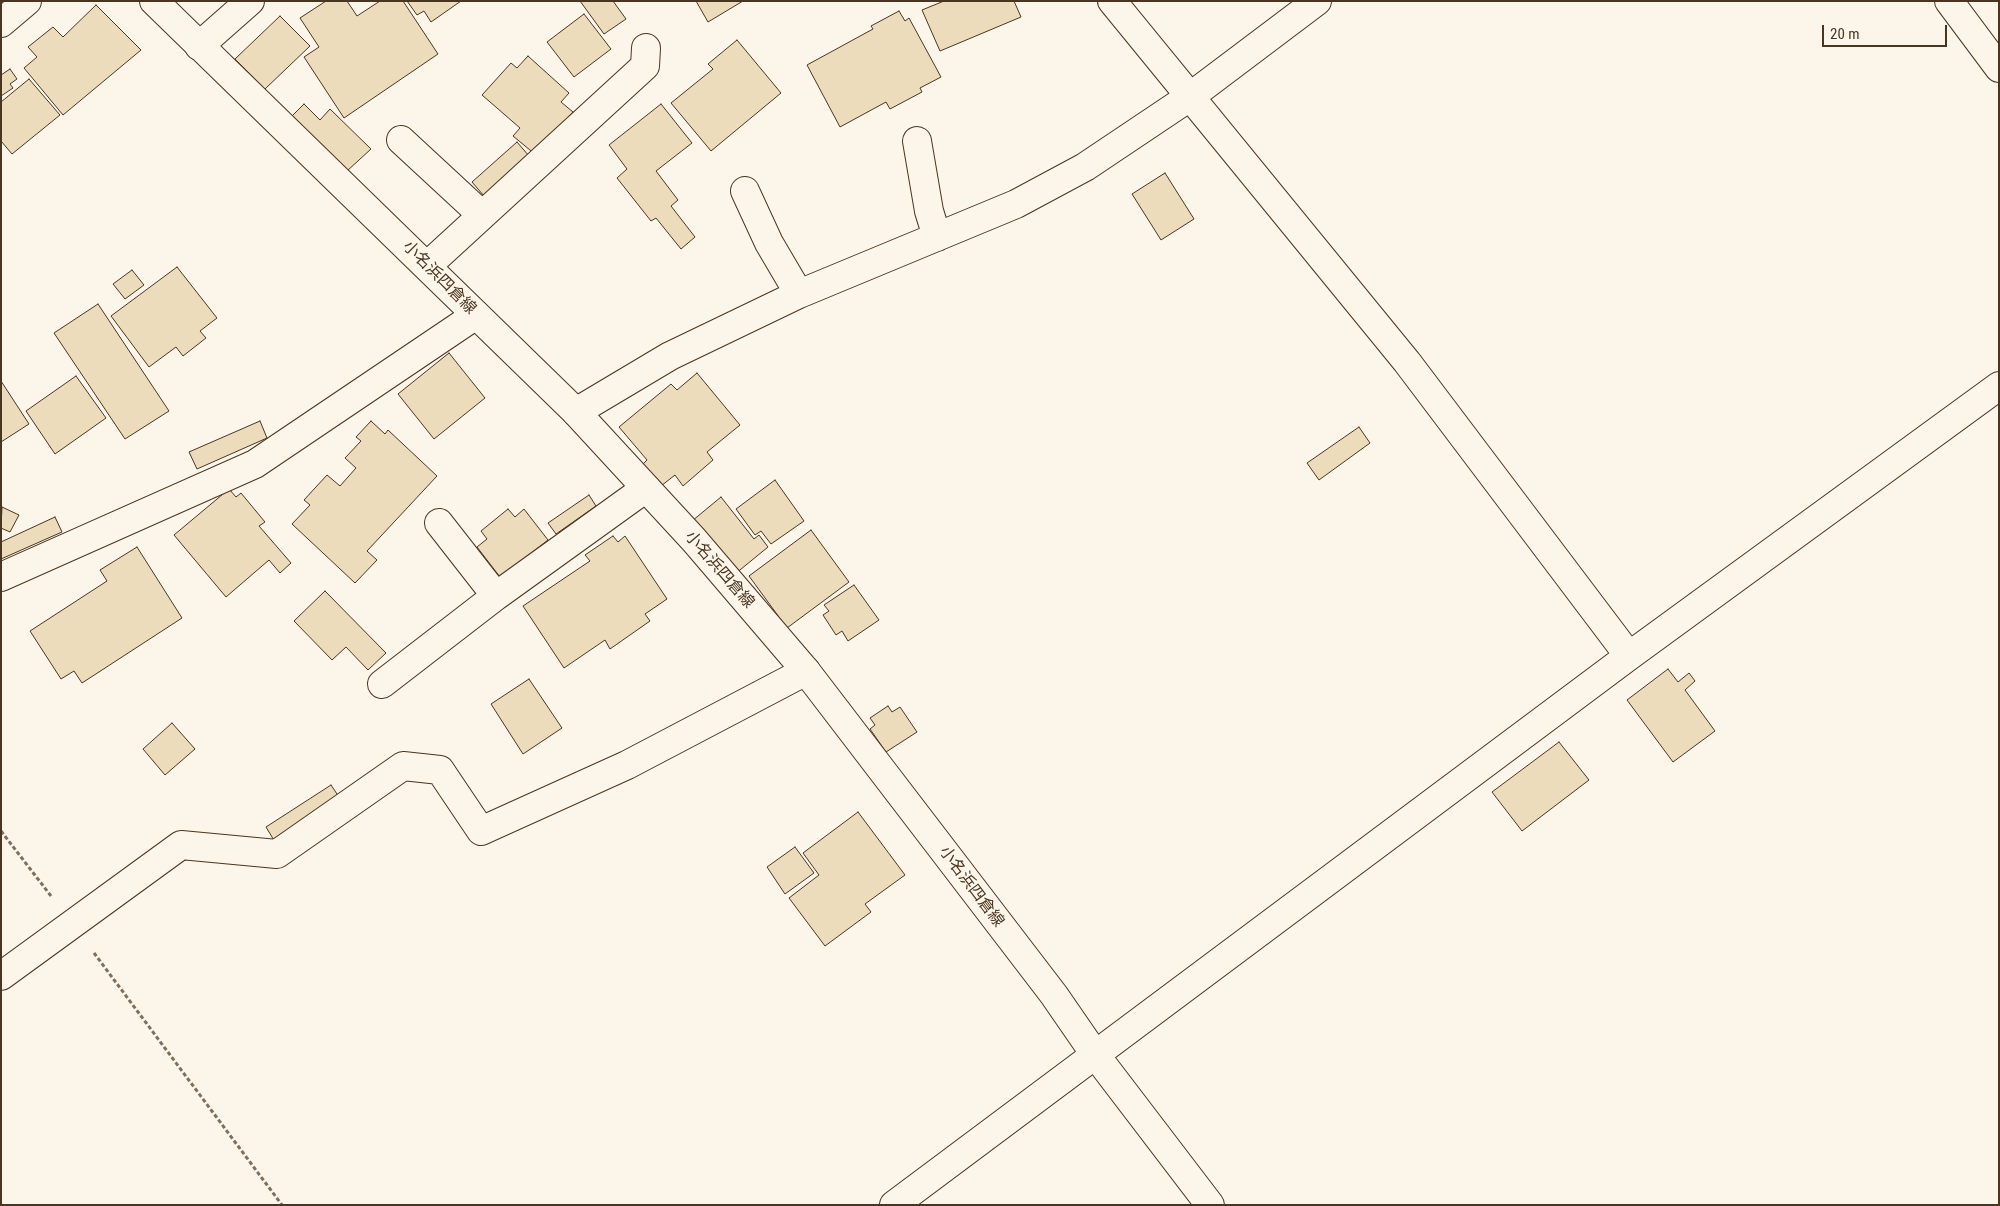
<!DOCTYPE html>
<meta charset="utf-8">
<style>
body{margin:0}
#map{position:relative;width:2000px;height:1206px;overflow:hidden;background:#fbf6e9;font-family:"Roboto Condensed",sans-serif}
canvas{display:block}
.frame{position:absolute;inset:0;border:2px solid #4a3520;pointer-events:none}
.scale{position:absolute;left:1822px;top:25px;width:125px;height:22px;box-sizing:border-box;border:2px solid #4a3520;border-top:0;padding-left:6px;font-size:15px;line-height:18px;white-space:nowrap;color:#4a3520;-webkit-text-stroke:4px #fbf6e9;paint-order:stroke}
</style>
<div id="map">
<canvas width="2000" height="1206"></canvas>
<div class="frame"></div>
<div class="scale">20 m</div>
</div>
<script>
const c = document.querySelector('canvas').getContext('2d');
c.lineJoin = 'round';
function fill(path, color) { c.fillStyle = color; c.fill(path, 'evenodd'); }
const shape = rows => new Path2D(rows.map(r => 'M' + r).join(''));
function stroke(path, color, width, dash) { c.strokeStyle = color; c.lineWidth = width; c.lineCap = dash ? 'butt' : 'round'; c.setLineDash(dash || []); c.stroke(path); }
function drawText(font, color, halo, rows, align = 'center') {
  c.font = font + ' "Roboto Condensed","Noto Sans JP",sans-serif'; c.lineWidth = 4; c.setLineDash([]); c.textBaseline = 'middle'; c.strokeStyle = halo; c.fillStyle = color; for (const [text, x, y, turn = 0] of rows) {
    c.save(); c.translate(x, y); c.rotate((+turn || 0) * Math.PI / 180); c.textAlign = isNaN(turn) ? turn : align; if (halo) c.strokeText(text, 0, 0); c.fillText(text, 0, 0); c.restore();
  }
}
const building = shape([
 [326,1,347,1,357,16,380,1,403,1,438,54,344,118,304,57,319,47,300,18,326,1],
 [407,1,461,1,431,22,424,11,417,15,407,1],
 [580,1,613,1,626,19,604,34,580,1],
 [696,1,743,1,708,22,696,1],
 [944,1,1014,1,1021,17,940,51,922,10,944,1],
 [96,5,141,50,63,115,24,68,37,57,28,47,53,27,63,37,96,5],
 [899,11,905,21,909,18,941,77,920,88,922,92,890,109,886,102,840,127,807,65,873,29,871,26,899,11],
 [584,14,611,49,574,77,547,42,584,14],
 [280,16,310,46,265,89,235,59,280,16],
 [737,40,781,93,711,151,671,103,713,69,708,64,737,40],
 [528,56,569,93,561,102,573,112,536,155,513,136,520,128,482,95,511,63,517,68,528,56],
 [10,69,17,79,10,84,13,88,1,96,1,75,10,69],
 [29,79,60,115,12,154,1,141,1,102,29,79],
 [304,104,320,120,330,109,371,149,347,171,292,116,304,104],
 [661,104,692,143,656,171,678,200,671,206,695,237,681,249,656,218,651,221,617,178,627,169,609,145,661,104],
 [517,142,529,156,484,196,472,182,517,142],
 [1165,173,1194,219,1161,240,1132,194,1165,173],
 [177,267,217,318,200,331,206,338,183,356,176,347,149,367,111,316,177,267],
 [132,270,144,285,125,299,113,284,132,270],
 [98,304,169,411,125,439,54,333,98,304],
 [449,353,485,398,434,439,398,394,449,353],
 [697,373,740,425,707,452,713,460,683,486,675,475,661,486,643,464,647,460,619,427,671,384,677,390,697,373],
 [76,376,106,418,55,454,26,411,76,376],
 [1,381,29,424,1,442,1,381],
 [260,421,267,438,197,469,189,452,260,421],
 [371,421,385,434,388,430,437,476,367,551,377,560,355,583,292,524,310,505,304,500,327,475,340,486,356,468,345,458,361,441,356,437,371,421],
 [1359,427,1370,443,1319,480,1307,463,1359,427],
 [775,480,804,521,771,544,761,531,755,535,736,509,775,480],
 [229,489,236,497,241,493,265,522,259,526,291,563,280,573,269,560,226,597,174,535,229,489],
 [589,495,596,506,556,534,548,523,589,495],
 [721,497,754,539,759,535,768,547,735,574,692,521,721,497],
 [2,507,19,515,10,532,1,528,2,507],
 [508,509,515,517,524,509,548,540,500,577,477,547,487,539,481,531,508,509],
 [55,517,62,532,1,559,1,542,55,517],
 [811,530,849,582,787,628,749,576,811,530],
 [613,536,618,542,625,536,667,599,645,614,650,621,610,649,605,640,564,668,523,606,590,561,585,555,613,536],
 [137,547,182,618,82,683,74,671,61,679,30,631,107,581,100,570,137,547],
 [854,585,879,620,848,641,842,631,836,635,823,615,829,611,824,605,854,585],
 [325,591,386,653,368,670,346,647,332,660,294,621,325,591],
 [1668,669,1678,682,1689,673,1695,681,1685,690,1715,731,1673,762,1627,700,1668,669],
 [529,679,562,728,523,754,491,704,529,679],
 [888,706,892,712,900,707,917,732,886,752,870,729,875,725,870,718,888,706],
 [172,723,195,749,165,775,143,749,172,723],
 [1559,742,1589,780,1522,831,1492,792,1559,742],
 [331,785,341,800,275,842,266,827,331,785],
 [858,812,905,875,865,904,871,912,825,946,789,898,819,875,803,853,858,812],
 [795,847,814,873,785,894,767,867,795,847]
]);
fill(building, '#ecdcbc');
stroke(building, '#4a3520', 1);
const minor = shape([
 [1112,1,1407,362,1629,656],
 [1949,1,1999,68],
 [1,23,27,1],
 [199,46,250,1],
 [401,140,482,215],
 [917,141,929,211,937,237],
 [745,191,769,243,799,294],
 [427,266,645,66,646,48],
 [576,412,670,356,799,294,1016,204,1085,167,1191,96,1317,1],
 [439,523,496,596],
 [1,577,255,464,476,315],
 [382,684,496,596,646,488],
 [1,976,181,845,277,854,403,766,440,770,481,831,627,765,806,671],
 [894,1205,1629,656,1999,386]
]);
const primary = shape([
 [154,1,576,412,694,540,806,671,1054,995,1094,1053,1210,1205]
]);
stroke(minor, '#4a3520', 30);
stroke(primary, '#4a3520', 30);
stroke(shape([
 [1,831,51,896],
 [94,953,282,1205]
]), '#7f6f5c', 3, [4, 2.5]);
stroke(minor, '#fbf6e9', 28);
stroke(primary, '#fbf6e9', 28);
drawText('16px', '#4a3520', '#fbf6e9', [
 ["小名浜四倉線",439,278,45],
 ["小名浜四倉線",719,570,49],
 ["小名浜四倉線",971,887,53]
]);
</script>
